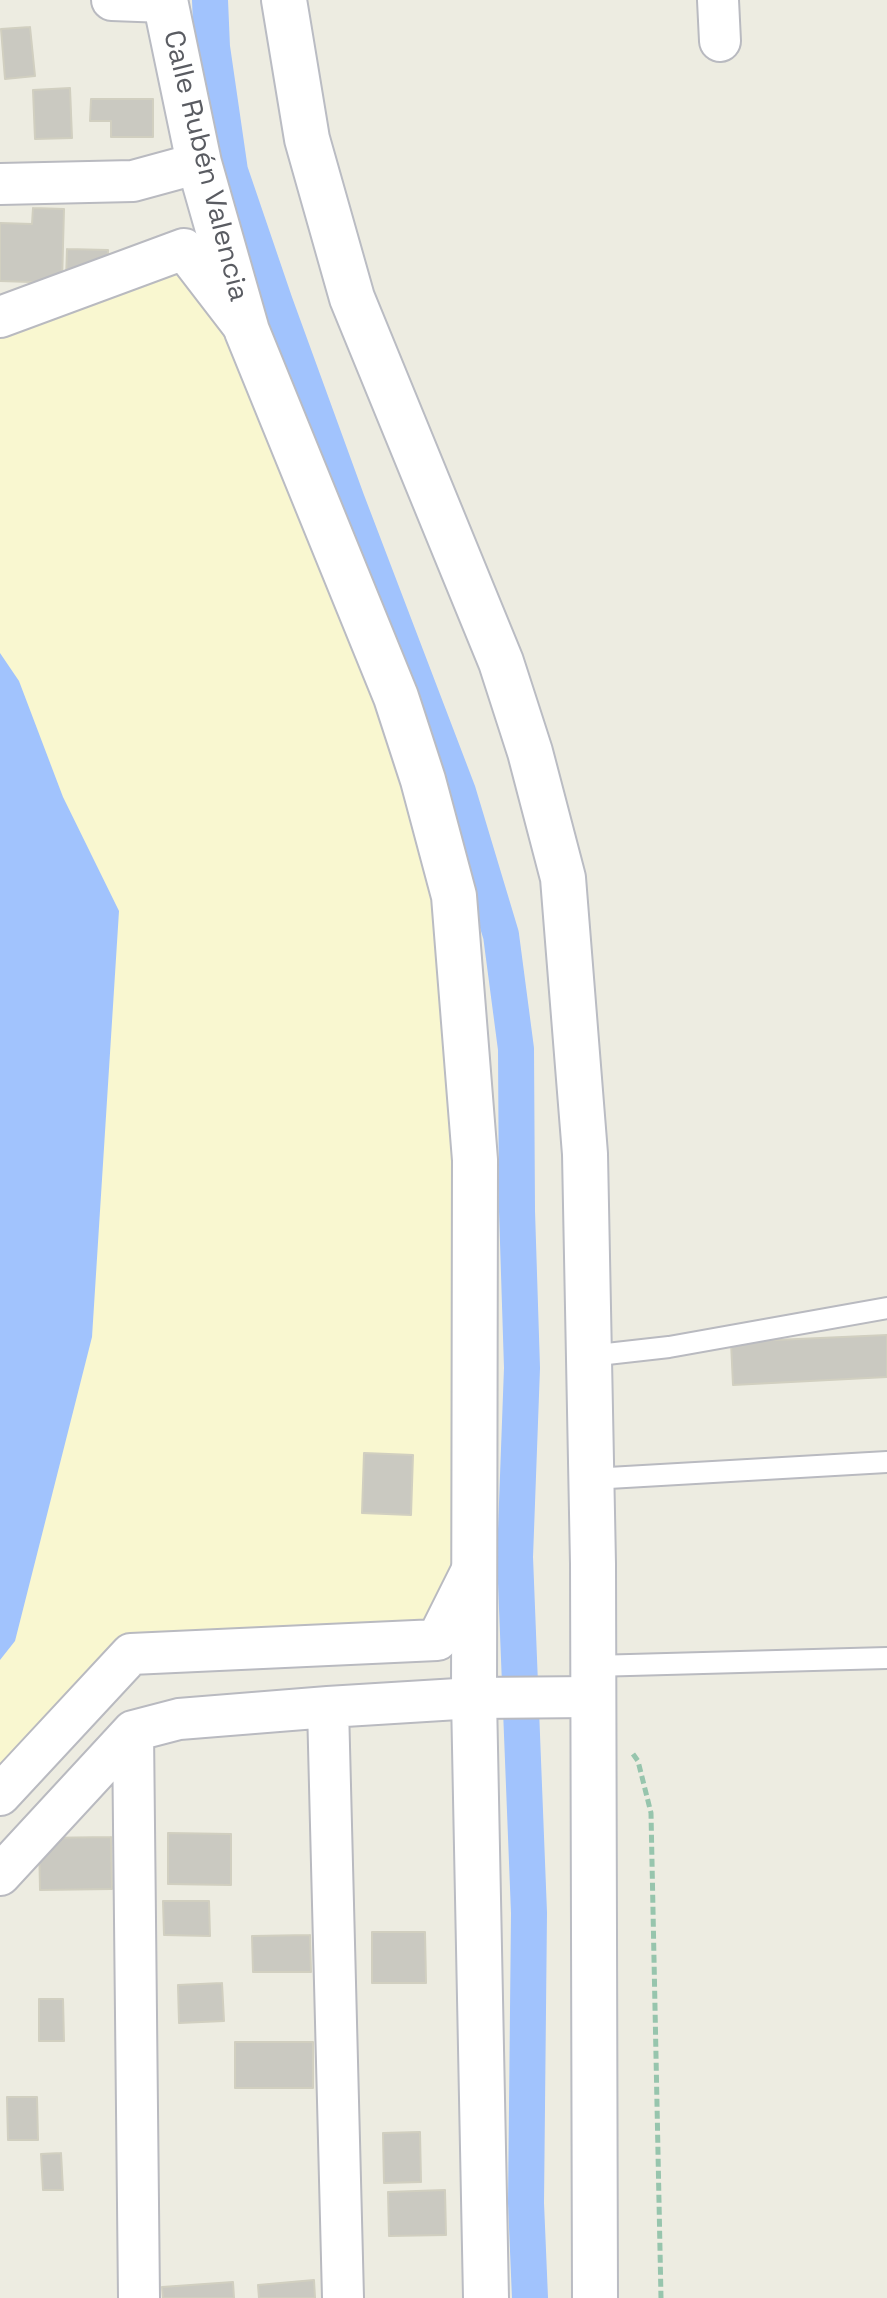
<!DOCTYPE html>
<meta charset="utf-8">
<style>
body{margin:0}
canvas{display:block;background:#edece1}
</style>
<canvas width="887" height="2298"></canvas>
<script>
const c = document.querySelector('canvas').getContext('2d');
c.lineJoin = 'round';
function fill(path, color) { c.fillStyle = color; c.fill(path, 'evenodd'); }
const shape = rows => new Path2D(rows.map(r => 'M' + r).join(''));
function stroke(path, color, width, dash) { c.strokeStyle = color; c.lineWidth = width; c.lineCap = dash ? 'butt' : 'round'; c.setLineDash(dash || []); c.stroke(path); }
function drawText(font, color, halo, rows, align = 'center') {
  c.font = font + ' "Space Grotesk",sans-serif'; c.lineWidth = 7; c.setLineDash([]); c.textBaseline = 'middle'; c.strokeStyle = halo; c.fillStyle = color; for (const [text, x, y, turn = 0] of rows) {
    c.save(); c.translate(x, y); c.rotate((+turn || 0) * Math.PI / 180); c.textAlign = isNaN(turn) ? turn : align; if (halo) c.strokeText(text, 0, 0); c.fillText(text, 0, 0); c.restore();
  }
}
fill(shape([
 [184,249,247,331,454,896,474,1566,437,1640,131,1654,0,1795,0,317]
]), '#f9f7d0');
fill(shape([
 [0,653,19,681,63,797,119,911,92,1337,15,1641,0,1660]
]), '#a1c3fd');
stroke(shape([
 [210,0,212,47,230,171,275,303,347,501,458,792,501,935,516,1049,517,1211,522,1368,515,1557,529,1913,526,2203,530,2298]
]), '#a1c3fd', 36);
const building = shape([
 [30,27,35,76,5,79,1,29,30,27],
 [70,88,72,138,35,139,33,90,70,88],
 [91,99,153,99,153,137,111,137,111,121,90,121,91,99],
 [33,208,64,209,62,283,0,281,0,223,32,224,33,208],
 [67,249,108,250,107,280,66,280,67,249],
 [887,1335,887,1377,733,1385,731,1342,887,1335],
 [364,1453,413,1455,411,1515,362,1513,364,1453],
 [168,1833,231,1834,231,1885,168,1884,168,1833],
 [111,1837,112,1889,40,1890,39,1838,111,1837],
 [163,1901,209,1901,210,1936,164,1935,163,1901],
 [372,1932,425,1932,426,1983,372,1983,372,1932],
 [310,1935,311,1972,253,1972,252,1936,310,1935],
 [222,1983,224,2021,179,2023,178,1985,222,1983],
 [39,1999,63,1999,64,2041,39,2041,39,1999],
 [235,2042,313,2042,313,2088,235,2088,235,2042],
 [7,2097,37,2097,38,2140,8,2140,7,2097],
 [420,2132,421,2182,384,2183,383,2133,420,2132],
 [61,2153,63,2190,43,2190,41,2154,61,2153],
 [445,2190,446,2235,389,2236,388,2192,445,2190],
 [314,2280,315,2298,259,2298,258,2285,314,2280],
 [233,2282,234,2298,163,2298,162,2287,233,2282]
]);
fill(building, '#cac9c1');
stroke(building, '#d1cfc0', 2);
const lane = shape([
 [589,1356,669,1347,887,1308],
 [591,1479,887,1462],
 [593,1666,887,1658]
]);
const street = shape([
 [112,0,165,2],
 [718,0,720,41],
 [0,184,133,181,199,163],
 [0,317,184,249,244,327],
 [328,1707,343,2298],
 [133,1731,139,2298],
 [0,1795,131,1654,437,1640,474,1566,474,1560],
 [0,1875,133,1731,179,1719,328,1707,474,1698,593,1697]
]);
const secondary = shape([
 [165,0,199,163,247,331,396,697,423,780,454,896,475,1160,474,1698,486,2298],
 [284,0,307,139,352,298,501,662,530,752,563,878,585,1154,593,1564,595,2298]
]);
stroke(lane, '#b9bac0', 24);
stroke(street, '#b9bac0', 44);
stroke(secondary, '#babcc3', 48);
stroke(shape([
 [633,1754,638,1761,651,1813,661,2298]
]), '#97c5ad', 5, [8, 4]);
stroke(lane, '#fff', 20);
stroke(street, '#fff', 40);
stroke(secondary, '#fff', 44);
drawText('28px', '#5a5c62', '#fff', [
 ["Calle Rubén Valencia",205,166,76]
]);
</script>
